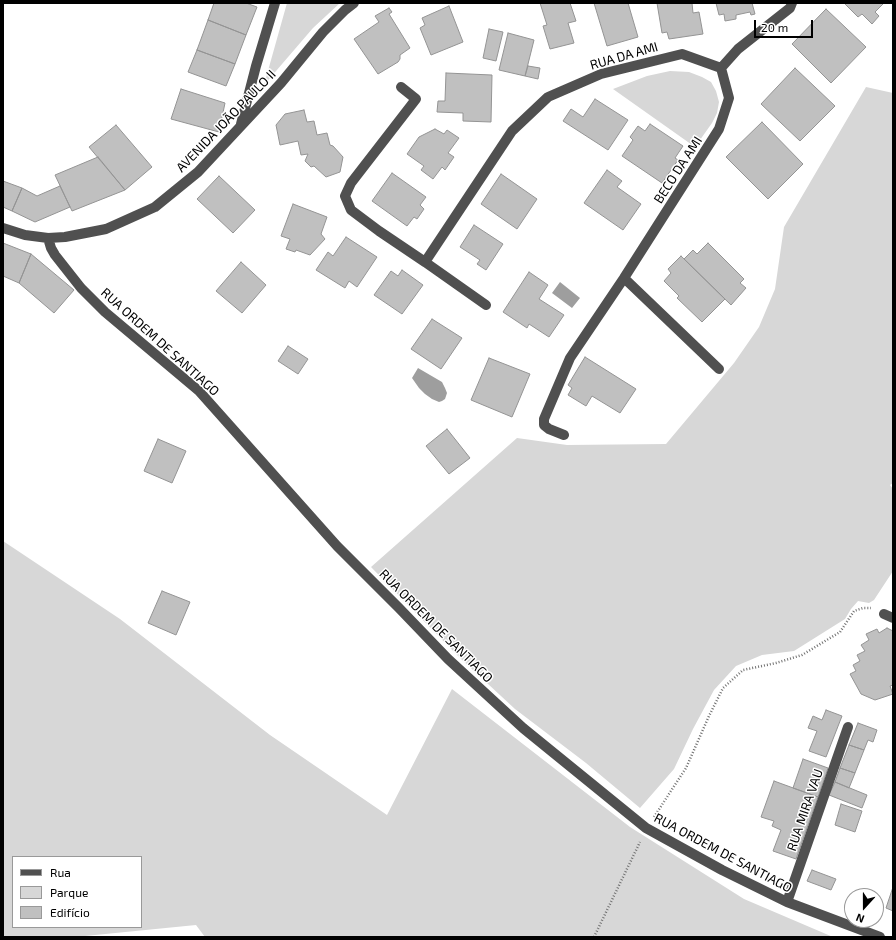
<!DOCTYPE html>
<meta charset="utf-8">
<style>
body{margin:0}
#map{position:relative;width:896px;height:940px;overflow:hidden;background:#fff;font-family:"Exo 2",sans-serif}
canvas{display:block}
.frame{position:absolute;inset:0;border:4px solid #000;pointer-events:none}
.legend{position:absolute;left:12px;top:856px;width:130px;height:72px;box-sizing:border-box;background:#fff;border:1px solid #999;margin:0;padding:5px 7px;list-style:none;font-size:12px;color:#000}
.legend li{display:flex;align-items:center;gap:8px;height:20px}
.legend b{width:20px;border:1px solid #999}
.north{position:absolute;left:844px;top:888px;width:40px;height:40px;box-sizing:border-box;background:#fff;border:1px solid #999;border-radius:50%;rotate:201deg;font-size:11px;font-weight:700;line-height:16px;text-align:center;color:#000}
.north::after{content:'';display:block;margin:auto;width:14px;height:18px;background:#000;clip-path:polygon(50% 0,100% 100%,50% 72%,0 100%)}
.scale{position:absolute;left:754px;top:20px;width:59px;height:18px;box-sizing:border-box;border:2px solid #000;border-top:0;padding-left:5px;font-size:12px;line-height:14px;white-space:nowrap;color:#000;-webkit-text-stroke:3px #fff;paint-order:stroke}
</style>
<div id="map">
<canvas width="896" height="940"></canvas>
<div class="frame"></div>
<ul class="legend">
<li><b style="height:5px;background:#505050"></b>Rua</li>
<li><b style="height:11px;background:#d7d7d7"></b>Parque</li>
<li><b style="height:11px;background:#c0c0c0"></b>Edifício</li>
</ul>
<div class="north">N</div>
<div class="scale">20 m</div>
</div>
<script>
const c = document.querySelector('canvas').getContext('2d');
c.lineJoin = 'round';
function fill(path, color) { c.fillStyle = color; c.fill(path, 'evenodd'); }
const shape = rows => new Path2D(rows.map(r => 'M' + r).join(''));
function stroke(path, color, width, dash) { c.strokeStyle = color; c.lineWidth = width; c.lineCap = dash ? 'butt' : 'round'; c.setLineDash(dash || []); c.stroke(path); }
function drawText(font, color, halo, rows, align = 'center') {
  c.font = font + ' "Exo 2",sans-serif'; c.lineWidth = 3; c.setLineDash([]); c.textBaseline = 'middle'; c.strokeStyle = halo; c.fillStyle = color; for (const [text, x, y, turn = 0] of rows) {
    c.save(); c.translate(x, y); c.rotate((+turn || 0) * Math.PI / 180); c.textAlign = isNaN(turn) ? turn : align; if (halo) c.strokeText(text, 0, 0); c.fillText(text, 0, 0); c.restore();
  }
}
fill(shape([
 [287,3,340,3,313,28,264,85],
 [670,71,689,72,702,77,711,82,716,91,719,102,717,113,712,123,695,147,613,89,647,76],
 [866,87,893,93,893,483,890,485,893,489,893,571,874,600,869,603,858,601,851,609,845,619,794,651,762,655,736,666,714,690,693,729,674,769,640,808,586,763,515,709,460,658,371,567,517,438,567,445,666,444,734,363,759,327,775,289,784,227],
 [3,541,120,619,270,735,387,815,452,689,630,827,744,899,833,937,205,937,196,925,75,937,3,937],
 [13,857,141,857,141,927,13,927]
]), '#d7d7d7');
fill(shape([
 [560,282,580,298,572,308,552,293],
 [418,368,442,382,445,388,447,393,445,399,442,401,439,402,432,399,425,394,419,388,412,378]
]), '#9e9e9e');
const building = shape([
 [214,3,246,3,257,7,246,35,208,20,214,3],
 [540,3,570,3,576,21,568,23,574,43,550,49,543,26,547,25,540,3],
 [594,3,628,3,638,37,607,46,594,3],
 [657,3,692,3,693,13,699,12,703,34,669,39,667,32,662,33,657,3],
 [716,3,753,3,752,3,755,14,751,15,750,12,736,15,736,19,725,21,724,14,719,15,716,3],
 [844,3,884,3,875,12,879,16,872,24,862,14,858,17,844,3],
 [449,6,463,42,431,55,420,28,425,25,422,18,449,6],
 [389,8,392,12,389,14,410,48,400,55,400,59,398,62,378,74,354,39,379,22,375,16,389,8],
 [826,9,866,47,831,83,792,44,826,9],
 [208,20,246,35,235,64,197,50,208,20],
 [489,29,503,32,496,61,483,58,489,29],
 [508,33,534,40,525,76,499,70,508,33],
 [197,50,235,64,226,86,188,72,197,50],
 [528,66,540,68,538,79,525,76,528,66],
 [795,68,835,106,800,141,761,104,795,68],
 [446,73,492,75,491,122,463,121,463,113,437,112,438,101,445,101,446,73],
 [181,89,225,103,219,132,171,119,181,89],
 [595,99,628,120,608,150,563,121,571,109,583,117,595,99],
 [304,110,307,122,314,121,317,135,327,133,330,145,333,146,343,157,340,172,326,177,314,166,311,167,305,161,308,154,301,155,298,141,280,145,276,125,285,114,304,110],
 [762,122,803,164,768,199,726,157,762,122],
 [650,124,683,146,675,158,678,160,662,183,622,156,633,140,630,137,638,126,645,131,650,124],
 [116,125,152,167,125,190,89,147,116,125],
 [435,129,444,134,447,130,459,138,448,153,454,157,445,170,442,167,433,179,421,170,424,166,407,154,419,137,435,129],
 [98,157,125,190,72,211,55,175,98,157],
 [607,170,622,181,617,187,641,204,623,230,584,203,607,170],
 [392,173,426,197,420,205,424,209,417,219,414,217,407,226,372,201,392,173],
 [501,174,537,199,517,229,481,204,501,174],
 [219,176,255,210,233,233,197,199,219,176],
 [3,181,22,188,12,211,3,207,3,181],
 [60,186,70,207,35,222,12,211,22,188,37,196,60,186],
 [293,204,327,217,321,234,325,239,310,255,296,250,295,252,286,249,290,239,281,236,293,204],
 [474,225,503,244,486,270,477,264,480,260,460,247,474,225],
 [346,237,377,257,357,287,349,281,345,288,316,270,328,252,333,256,346,237],
 [3,243,31,254,19,283,3,276,3,243],
 [708,243,744,279,740,283,746,288,731,305,684,259,693,250,697,254,708,243],
 [31,254,74,290,54,313,19,283,31,254],
 [681,256,725,299,702,322,677,298,679,296,664,281,671,273,668,269,681,256],
 [241,262,266,285,242,313,216,291,241,262],
 [402,270,423,285,402,314,374,295,391,271,398,276,402,270],
 [529,272,548,285,539,299,564,315,549,337,529,324,527,328,503,312,529,272],
 [432,319,462,338,441,369,411,349,432,319],
 [288,346,308,359,298,374,278,361,288,346],
 [585,357,636,389,620,413,592,396,586,406,568,395,572,388,568,385,585,357],
 [489,358,530,374,512,417,471,400,489,358],
 [447,429,470,458,449,474,426,446,447,429],
 [158,439,186,451,172,483,144,471,158,439],
 [162,591,190,602,176,635,148,623,162,591],
 [887,628,893,631,893,685,890,686,893,694,875,700,861,694,850,674,856,671,853,665,860,661,857,655,865,651,861,645,869,640,866,634,877,629,879,633,887,628],
 [826,710,842,716,826,757,809,751,817,731,808,728,813,716,822,720,826,710],
 [858,723,877,730,873,742,868,740,864,750,849,745,858,723],
 [849,745,864,750,855,773,840,768,849,745],
 [803,759,828,768,818,797,793,788,803,759],
 [840,768,855,773,849,788,835,782,840,768],
 [774,781,818,797,796,859,773,851,781,830,772,826,774,821,761,817,774,781],
 [835,782,867,795,862,808,829,795,835,782],
 [841,804,862,811,855,832,835,825,841,804],
 [812,870,836,879,831,890,807,881,812,870],
 [893,887,893,911,886,908,893,887]
]);
fill(building, '#c0c0c0');
stroke(building, '#949494', 1);
stroke(shape([
 [654,817,686,768,709,716,723,688,743,670,776,663,802,655,840,632,854,611,863,608,871,608],
 [594,937,640,842]
]), '#727272', 2.5, [1, 2]);
stroke(shape([
 [401,87,416,99,351,183,345,196,351,210,379,231,425,262],
 [241,124,256,66,275,3],
 [3,228,25,235,48,238,65,237,106,229,155,207,198,172,281,83,323,32,345,10,354,3],
 [48,238,51,248,55,255,81,288,105,312,199,391,337,546,399,608,448,659,523,728,646,828,722,870,787,902,880,937],
 [624,278,719,369],
 [486,305,425,262,512,131,548,97,601,74,682,54,721,68,738,49,790,8,792,3],
 [564,435,549,429,544,425,544,419,570,358,624,278,719,129,729,98,721,68],
 [884,614,893,618],
 [787,902,848,727]
]), '#505050', 10);
drawText('13px', '#000', '#fff', [
 ["RUA DA AMI",624,56,-16],
 ["AVENIDA JOÃO PAULO II",226,121,-46],
 ["BECO DA AMI",678,170,-57],
 ["RUA ORDEM DE SANTIAGO",160,342,42],
 ["RUA ORDEM DE SANTIAGO",436,626,45],
 ["RUA MIRA VAU",805,810,-71],
 ["RUA ORDEM DE SANTIAGO",723,853,28]
]);
</script>
